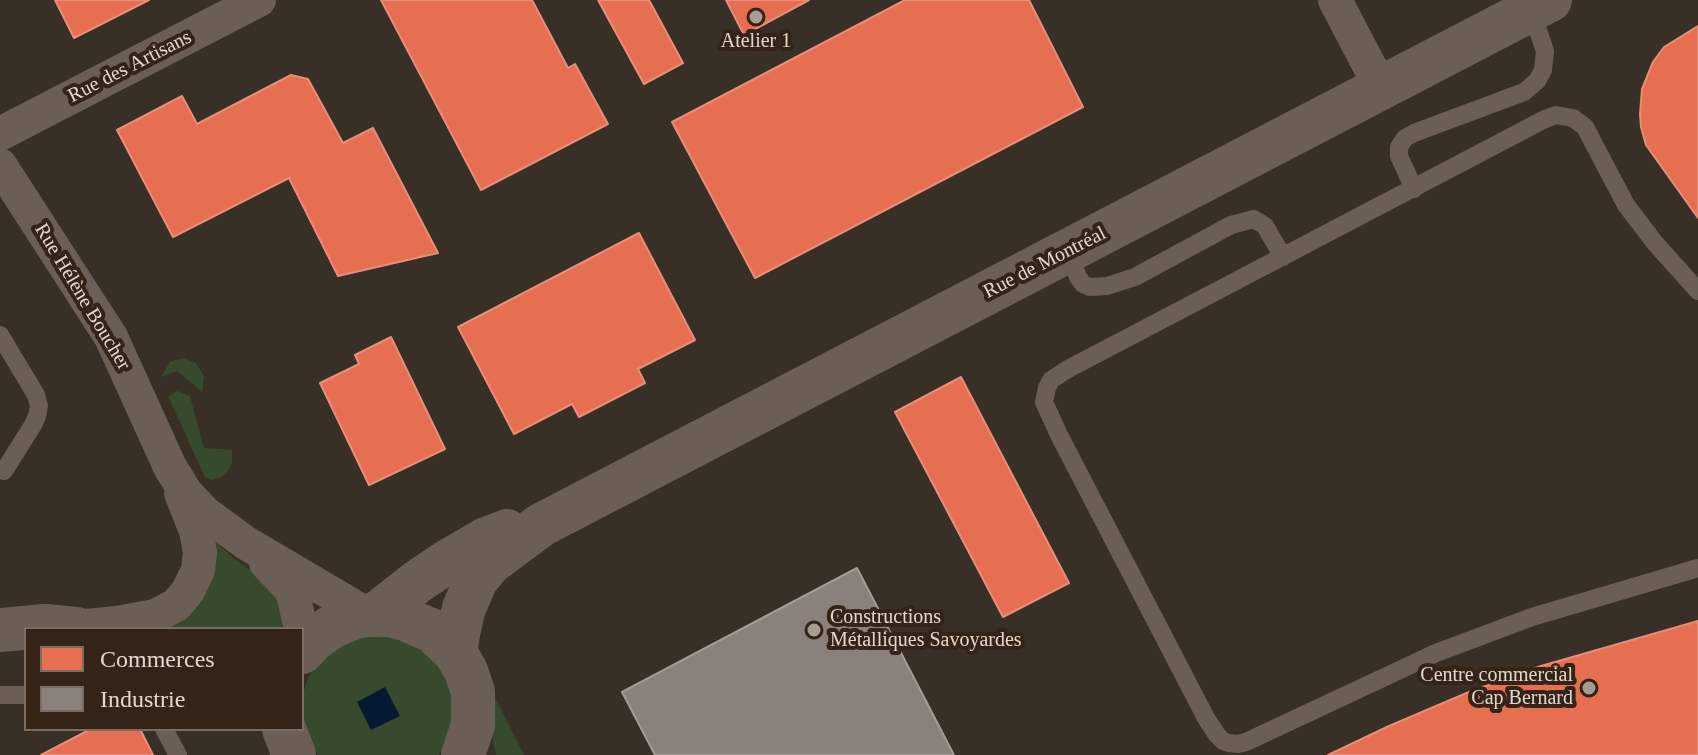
<!DOCTYPE html>
<meta charset="utf-8">
<style>
body{margin:0}
#map{position:relative;width:1698px;height:755px;overflow:hidden;background:#382f27;font-family:Georgia,serif}
canvas{display:block}
.legend{position:absolute;left:24px;top:627px;width:280px;height:104px;box-sizing:border-box;background:#342417;border:2px solid #7a6c61;margin:0;padding:10px 14px;list-style:none;font-size:24px;color:#e2d7cf}
.legend li{display:flex;align-items:center;gap:16px;height:40px}
.legend b{width:40px;border:2px solid #7a6c61}
</style>
<div id="map">
<canvas width="1698" height="755"></canvas>
<ul class="legend">
<li><b style="height:22px;background:#e76f51"></b>Commerces</li>
<li><b style="height:22px;background:#8a817c"></b>Industrie</li>
</ul>
</div>
<script>
const c = document.querySelector('canvas').getContext('2d');
c.lineJoin = 'round';
function fill(path, color) { c.fillStyle = color; c.fill(path, 'evenodd'); }
const shape = rows => new Path2D(rows.map(r => 'M' + r).join(''));
function stroke(path, color, width, dash) { c.strokeStyle = color; c.lineWidth = width; c.lineCap = dash ? 'butt' : 'round'; c.setLineDash(dash || []); c.stroke(path); }
function drawText(font, color, halo, rows, align = 'center') {
  c.font = font + ' Georgia,serif'; c.lineWidth = 8; c.setLineDash([]); c.textBaseline = 'middle'; c.strokeStyle = halo; c.fillStyle = color; for (const [text, x, y, turn = 0] of rows) {
    c.save(); c.translate(x, y); c.rotate((+turn || 0) * Math.PI / 180); c.textAlign = isNaN(turn) ? turn : align; if (halo) c.strokeText(text, 0, 0); c.fillText(text, 0, 0); c.restore();
  }
}
fill(shape([
 [183,358,196,363,204,376,202,392,177,371,161,377,170,362],
 [178,391,190,396,204,448,232,450,232,464,229,470,221,477,211,480,205,477,168,396],
 [212,538,232,557,275,587,287,629,156,629],
 [376,633,424,648,446,674,454,707,448,740,439,755,318,755,310,744,304,728,302,714,303,694,308,678,317,663,329,651],
 [494,695,524,755,496,755,493,742]
]), '#384a2e');
fill(shape([
 [385,687,400,716,371,730,357,702]
]), '#051932');
const shops = shape([
 [55,0,149,0,74,38,55,0],
 [381,0,532,0,568,68,575,64,608,124,481,190,381,0],
 [598,0,649,0,683,63,644,84,598,0],
 [726,0,809,0,744,35,726,0],
 [905,0,1029,0,1083,107,755,278,672,122,905,0],
 [1698,26,1698,218,1646,145,1641,127,1640,114,1642,89,1653,62,1664,47,1698,26],
 [291,75,308,79,343,143,373,128,438,253,338,276,289,178,173,237,117,130,182,96,197,124,291,75],
 [639,233,695,340,638,369,645,383,579,417,572,404,514,434,458,327,639,233],
 [391,337,445,449,369,485,320,383,359,364,355,355,391,337],
 [961,377,1069,583,1003,617,895,412,961,377],
 [1698,621,1698,755,1328,755,1389,726,1469,692,1541,666,1698,621],
 [91,729,140,729,153,755,41,755,91,729]
]);
fill(shops, '#e76f51');
stroke(shops, '#e68e77', 2);
const industry = shape([
 [857,568,954,755,655,755,622,692,857,568]
]);
fill(industry, '#8a817c');
stroke(industry, '#a49b95', 2);
stroke(shape([
 [1414,189,1399,156,1399,147,1405,138,1414,133,1524,92,1537,81,1543,70,1545,51,1531,10],
 [1068,251,1078,277,1083,284,1090,287,1107,286,1135,277,1231,225,1254,219,1265,226,1283,257],
 [1698,291,1655,243,1626,205,1585,127,1573,118,1556,115,1545,119,1068,369,1051,380,1047,388,1044,402,1059,435,1206,718,1217,735,1223,741,1229,743,1238,744,1246,742,1436,653,1532,617,1698,568],
 [0,335,36,395,39,406,37,416,33,425,4,471],
 [0,695,26,695],
 [164,729,178,755]
]), '#6b5f55', 18);
stroke(shape([
 [1335,0,1381,88],
 [0,134,259,0],
 [0,165,111,337,170,467,186,493,205,513,246,543,368,615],
 [266,563,289,587,293,594,301,629],
 [64,628,117,623,155,616,176,605,188,591,198,570,200,552,196,531,181,493]
]), '#6b5f55', 34);
stroke(shape([
 [375,615,417,582,448,561,486,539,507,531],
 [0,630,45,626,76,629],
 [302,652,313,640,333,626,356,617,368,615,391,615,405,619,433,631,455,652,466,671,473,692,473,725,463,755],
 [455,652,459,629,464,608,476,580,490,563,541,525,1550,0],
 [284,729,294,755]
]), '#6b5f55', 44);
for (const [x, y, r, color] of [
 [756,17,8,"#a69c94"],
 [814,630,8,"#a69c94"],
 [1589,688,8,"#a69c94"]
]) { const dot = new Path2D(); dot.arc(x, y, r, 0, 2 * Math.PI); c.fillStyle = color; c.fill(dot); stroke(dot, '#342417', 3); }
drawText('20px', '#e2d7cf', '#342417', [
 ["Atelier 1",756,42],
 ["Constructions",830,618,"left"],
 ["Métalliques Savoyardes",830,641,"left"],
 ["Centre commercial",1573,676,"right"],
 ["Cap Bernard",1573,699,"right"]
]);
drawText('20px', '#e2d7cf', '#342417', [
 ["Rue des Artisans",130,67,-27],
 ["Rue de Montréal",1045,263,-27],
 ["Rue Hélène Boucher",82,297,59]
]);
</script>
